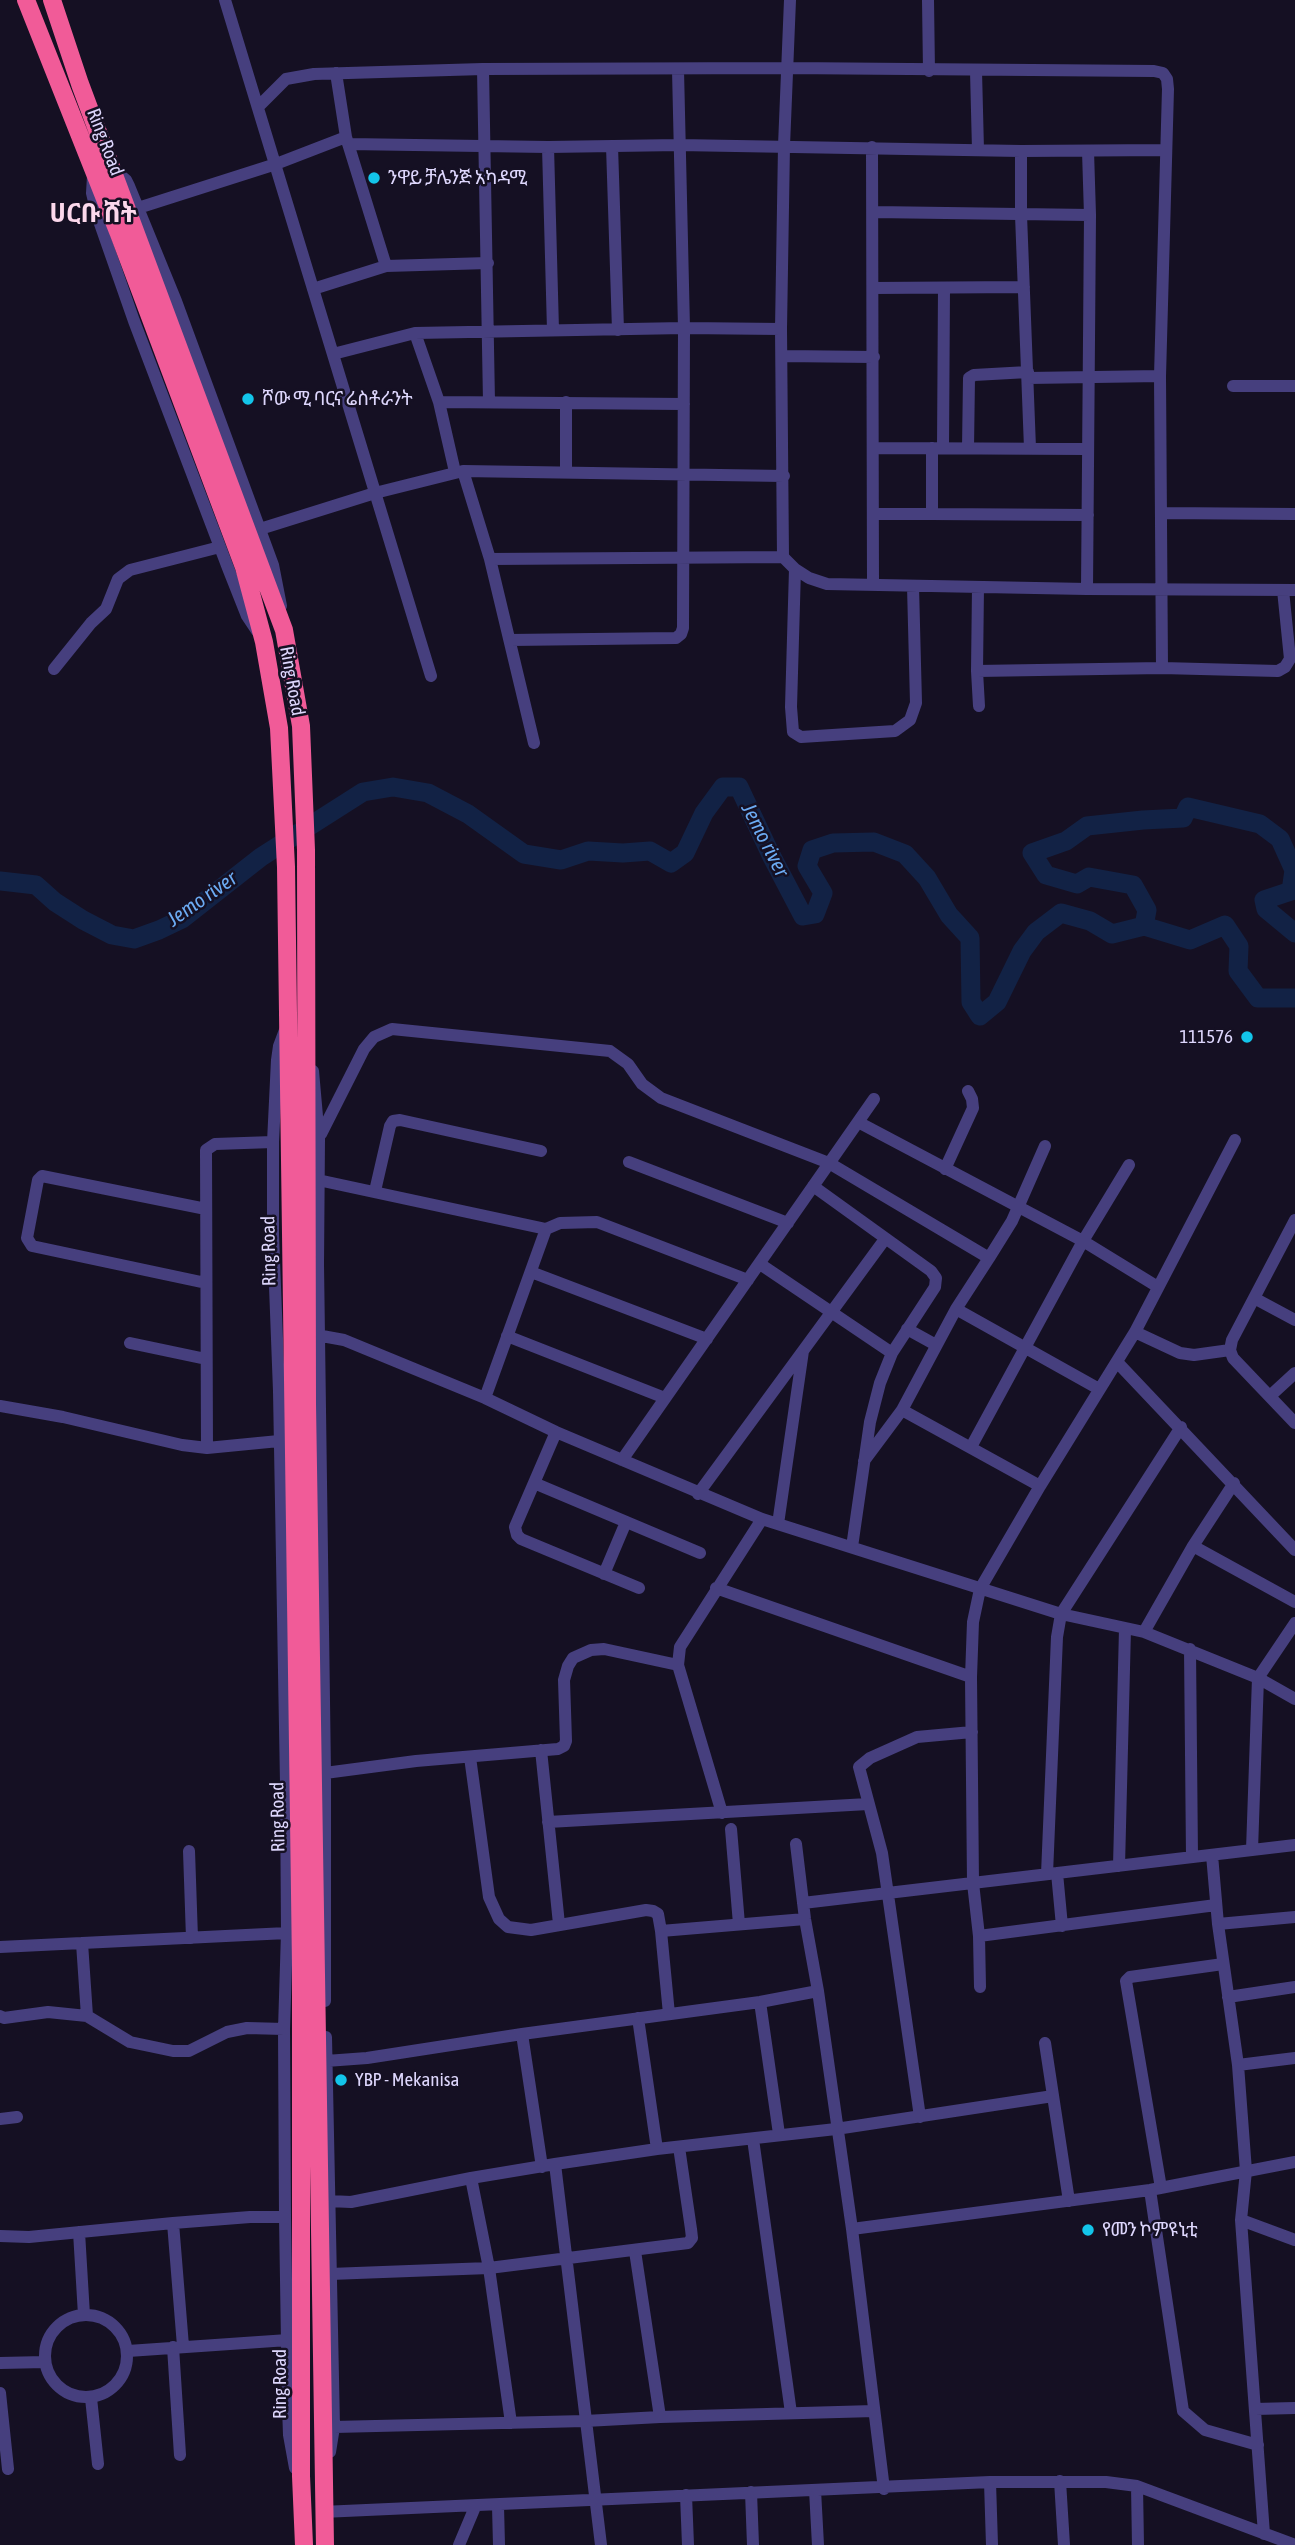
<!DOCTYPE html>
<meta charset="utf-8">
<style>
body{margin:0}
canvas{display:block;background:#151023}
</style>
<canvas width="1295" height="2545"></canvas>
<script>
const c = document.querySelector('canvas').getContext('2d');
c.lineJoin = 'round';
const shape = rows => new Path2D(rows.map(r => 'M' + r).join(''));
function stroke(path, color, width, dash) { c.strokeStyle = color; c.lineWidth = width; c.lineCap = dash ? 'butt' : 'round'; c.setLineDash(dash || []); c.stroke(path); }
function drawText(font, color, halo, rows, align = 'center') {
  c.font = font + ' "Asap Condensed","Noto Sans Ethiopic",sans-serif'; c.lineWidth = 5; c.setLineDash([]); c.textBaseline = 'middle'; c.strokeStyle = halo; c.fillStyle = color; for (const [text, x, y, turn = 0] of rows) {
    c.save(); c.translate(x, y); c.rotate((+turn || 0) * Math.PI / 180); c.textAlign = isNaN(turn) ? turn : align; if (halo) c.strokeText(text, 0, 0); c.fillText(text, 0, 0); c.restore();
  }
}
stroke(shape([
 [0,881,36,885,55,902,83,920,112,935,134,939,159,930,182,919,261,857,363,792,393,787,428,793,468,814,524,854,561,860,588,851,623,853,650,851,671,863,685,853,704,813,723,787,739,787,771,855,803,916,815,914,823,893,807,866,812,850,833,843,874,842,905,854,927,878,949,915,970,938,971,1002,980,1016,997,1002,1022,951,1036,932,1061,913,1090,921,1112,934,1144,926,1190,940,1225,925,1239,946,1238,971,1258,998,1295,998],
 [1144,926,1147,910,1133,885,1089,877,1077,884,1046,875,1032,853,1066,841,1087,826,1143,820,1183,818,1188,807,1260,824,1280,839,1294,870,1291,891,1264,900,1266,909,1295,933]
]), '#122245', 19);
stroke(shape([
 [225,0,431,676],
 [790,0,784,146,781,329,783,557,795,569,809,578,827,584,1087,589,1295,590],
 [928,0,929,71],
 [483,69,489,402],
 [976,71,978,150],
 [336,73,346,137,386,266],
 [259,106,286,79,314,74,483,69,787,68,1154,71,1163,73,1167,79,1168,89,1160,376,1162,668],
 [348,144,548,147,679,145,1021,151,1165,150],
 [612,146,618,330],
 [548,147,553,330],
 [872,147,873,584],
 [1021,151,1021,215,1030,448],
 [112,168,126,180,129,186,176,301,273,565,281,606],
 [93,176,92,193,98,218,134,321,228,568,247,616,257,631],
 [138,208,276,164,346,137],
 [874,212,1090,215],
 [873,288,1024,287],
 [313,289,386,266,488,263],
 [415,333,439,402,455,472],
 [333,354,415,333,684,328,781,329],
 [782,356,874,357],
 [1028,378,1160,376],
 [1233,386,1295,386],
 [439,402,684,404],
 [566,402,566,472],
 [874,448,1088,449],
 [932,448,932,514,1088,515],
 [943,448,944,288],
 [968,448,969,378,974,375,1028,372],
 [463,471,490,559,534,743],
 [1161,513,1295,514],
 [873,514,932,514],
 [260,529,375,493,463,471,784,476],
 [490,559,783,557],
 [795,569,791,707,793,732,801,737,895,731,910,720,916,703,913,586],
 [978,587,977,671,1162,668,1278,671,1285,667,1290,659,1283,590],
 [1087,589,1090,215,1088,151],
 [510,640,676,638,681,634,683,628,684,328,678,70],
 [54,669,91,623,106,609,118,579,130,570,220,547],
 [977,671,979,706],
 [285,1030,279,1046,277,1060,273,1142,273,1234,279,1391,286,1783,287,1933,284,2029,285,2217,288,2406,289,2435,295,2468],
 [313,1071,319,1139,318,1264,325,1773,325,2001],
 [858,1122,1083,1241,1158,1287],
 [321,1134,364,1049,374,1037,392,1029,610,1051,628,1064,642,1084,661,1098,829,1163,989,1258,956,1309,902,1410,864,1461],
 [629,1162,788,1223],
 [945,1169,973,1108,972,1099,968,1091],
 [318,1180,546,1229,560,1223,597,1222,748,1280],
 [813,1186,931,1271,936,1278,935,1287,892,1353,880,1383,870,1422,852,1547],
 [375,1191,390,1126,393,1121,400,1120,541,1151],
 [206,1209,42,1176,38,1180,27,1238,32,1246,206,1283],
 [1295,1220,1232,1340,1230,1350,1233,1358,1295,1423],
 [989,1258,1012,1221,1045,1146],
 [760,1264,892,1353],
 [531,1272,707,1339],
 [1254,1298,1295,1320],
 [956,1309,1099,1389],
 [907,1329,936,1345],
 [1135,1332,1180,1353,1194,1355,1230,1350],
 [311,1334,344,1340,485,1398,556,1432,762,1519,1061,1614,1144,1632,1258,1678,1295,1699],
 [507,1336,665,1398],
 [130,1343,206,1359],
 [1117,1362,1295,1550],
 [1270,1396,1295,1373],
 [485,1398,546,1229],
 [0,1406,63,1417,182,1445,207,1448,279,1441],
 [902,1410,1040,1486],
 [556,1432,515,1527,517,1535,521,1539,639,1588],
 [971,1447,1083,1241,1129,1165],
 [207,1448,206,1150,215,1144,273,1142],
 [622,1460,874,1099],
 [534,1483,700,1553],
 [698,1494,885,1239],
 [778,1524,803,1351],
 [1193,1546,1295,1602],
 [604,1574,626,1522],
 [716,1588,971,1677],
 [1144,1632,1193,1546,1234,1483],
 [1190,1649,1192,1857],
 [541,1750,559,1924],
 [470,1757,489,1897,499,1919,508,1927,531,1930,646,1910,653,1911,658,1914,661,1931,669,2014],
 [325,1773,416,1761,558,1749,564,1746,566,1741,564,1680,568,1666,573,1658,591,1650,604,1649,678,1665],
 [722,1813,678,1665,680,1647,762,1519],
 [548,1822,868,1804],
 [731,1829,739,1924],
 [796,1844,805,1919,818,1991,852,2229,884,2489],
 [1252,1850,1258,1678,1295,1623],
 [189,1851,192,1938],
 [1212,1855,1218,1924,1238,2065,1246,2171,1241,2220,1264,2534],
 [1119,1866,1125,1629],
 [1057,1873,1062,1926],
 [1047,1874,1057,1637,1061,1614,1181,1427],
 [803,1903,1295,1845],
 [1218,1924,1295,1917],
 [661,1931,805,1919],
 [979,1936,1216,1905],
 [82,1943,87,2016],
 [0,1947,287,1933],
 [980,1987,979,1936,973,1883,971,1677,973,1622,980,1589,1040,1486,1135,1332,1235,1140],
 [1228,1997,1295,1987],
 [760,2002,779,2134],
 [0,2016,4,2018,48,2012,87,2016,130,2042,173,2051,189,2051,227,2032,247,2028,284,2029],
 [638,2018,657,2149],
 [522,2034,542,2167],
 [326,2037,334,2427,330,2452],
 [1045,2043,1069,2201],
 [326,2061,367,2058,522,2034,760,2002,818,1991],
 [1238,2065,1295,2058],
 [920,2117,882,1853,859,1767,870,1758,917,1737,972,1732],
 [0,2119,17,2117],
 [753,2139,791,2413],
 [555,2164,601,2545],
 [471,2178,489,2268,511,2423],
 [1161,2188,1126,1981,1130,1977,1223,1964],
 [1150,2190,1183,2411,1205,2430,1258,2445],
 [329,2201,351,2202,471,2178,555,2164,657,2149,836,2129,1053,2096],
 [1241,2220,1295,2240],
 [173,2223,183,2346],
 [852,2229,1150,2190,1295,2162],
 [79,2232,84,2315],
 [0,2236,29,2237,173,2223,250,2217,285,2217],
 [635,2251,660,2417],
 [330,2274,489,2268,688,2243,692,2238,691,2229,679,2147],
 '45 2356a41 41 0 1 1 82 0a41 41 0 1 1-82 0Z',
 [173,2347,180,2455],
 [128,2351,288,2340],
 [0,2363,45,2362],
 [0,2393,8,2469],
 [91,2398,98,2464],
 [1255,2409,1295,2408],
 [334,2427,585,2421,660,2417,874,2411],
 [1060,2481,1064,2545],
 [990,2482,992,2545],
 [1137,2486,1138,2545],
 [815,2490,818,2545],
 [751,2492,753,2545],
 [686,2495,688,2545],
 [498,2506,499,2545],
 [322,2512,990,2482,1106,2482,1137,2486,1295,2545],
 [459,2545,475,2507]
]), '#463f7e', 12);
stroke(shape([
 [26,0,119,234,244,567,264,642,279,728,286,867,301,1966,301,2476,304,2545],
 [52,0,80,84,284,630,301,726,306,850,307,1404,325,2545]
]), '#f15b98', 18);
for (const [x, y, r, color] of [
 [374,178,7,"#13c5ea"],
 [248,399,7,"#13c5ea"],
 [1247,1037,7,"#13c5ea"],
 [341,2080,7,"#13c5ea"],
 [1088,2230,7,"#13c5ea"]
]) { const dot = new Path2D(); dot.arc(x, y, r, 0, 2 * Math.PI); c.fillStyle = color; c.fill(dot); stroke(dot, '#151023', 2.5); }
drawText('19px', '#ddd6fc', '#151023', [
 ["Ring Road",105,142,69],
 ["Ring Road",292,681,80],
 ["Ring Road",269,1251,-91],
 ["Ring Road",278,1817,-91],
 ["Ring Road",280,2384,-90]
]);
drawText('19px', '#ddd6fc', '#151023', [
 ["ንዋይ ቻሌንጅ አካዳሚ",388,178],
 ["ሾው ሚ ባርና ሬስቶራንት",262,399],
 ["111576",1233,1037,"right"],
 ["YBP - Mekanisa",355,2080],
 ["የመን ኮምዩኒቲ",1102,2230]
], 'left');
drawText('italic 21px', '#6cabf3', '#151023', [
 ["Jemo river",765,840,63],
 ["Jemo river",202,899,-35]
]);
drawText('bold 26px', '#fcd8ec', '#151023', [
 ["ሀርቡ ሸት",93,214]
]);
</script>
